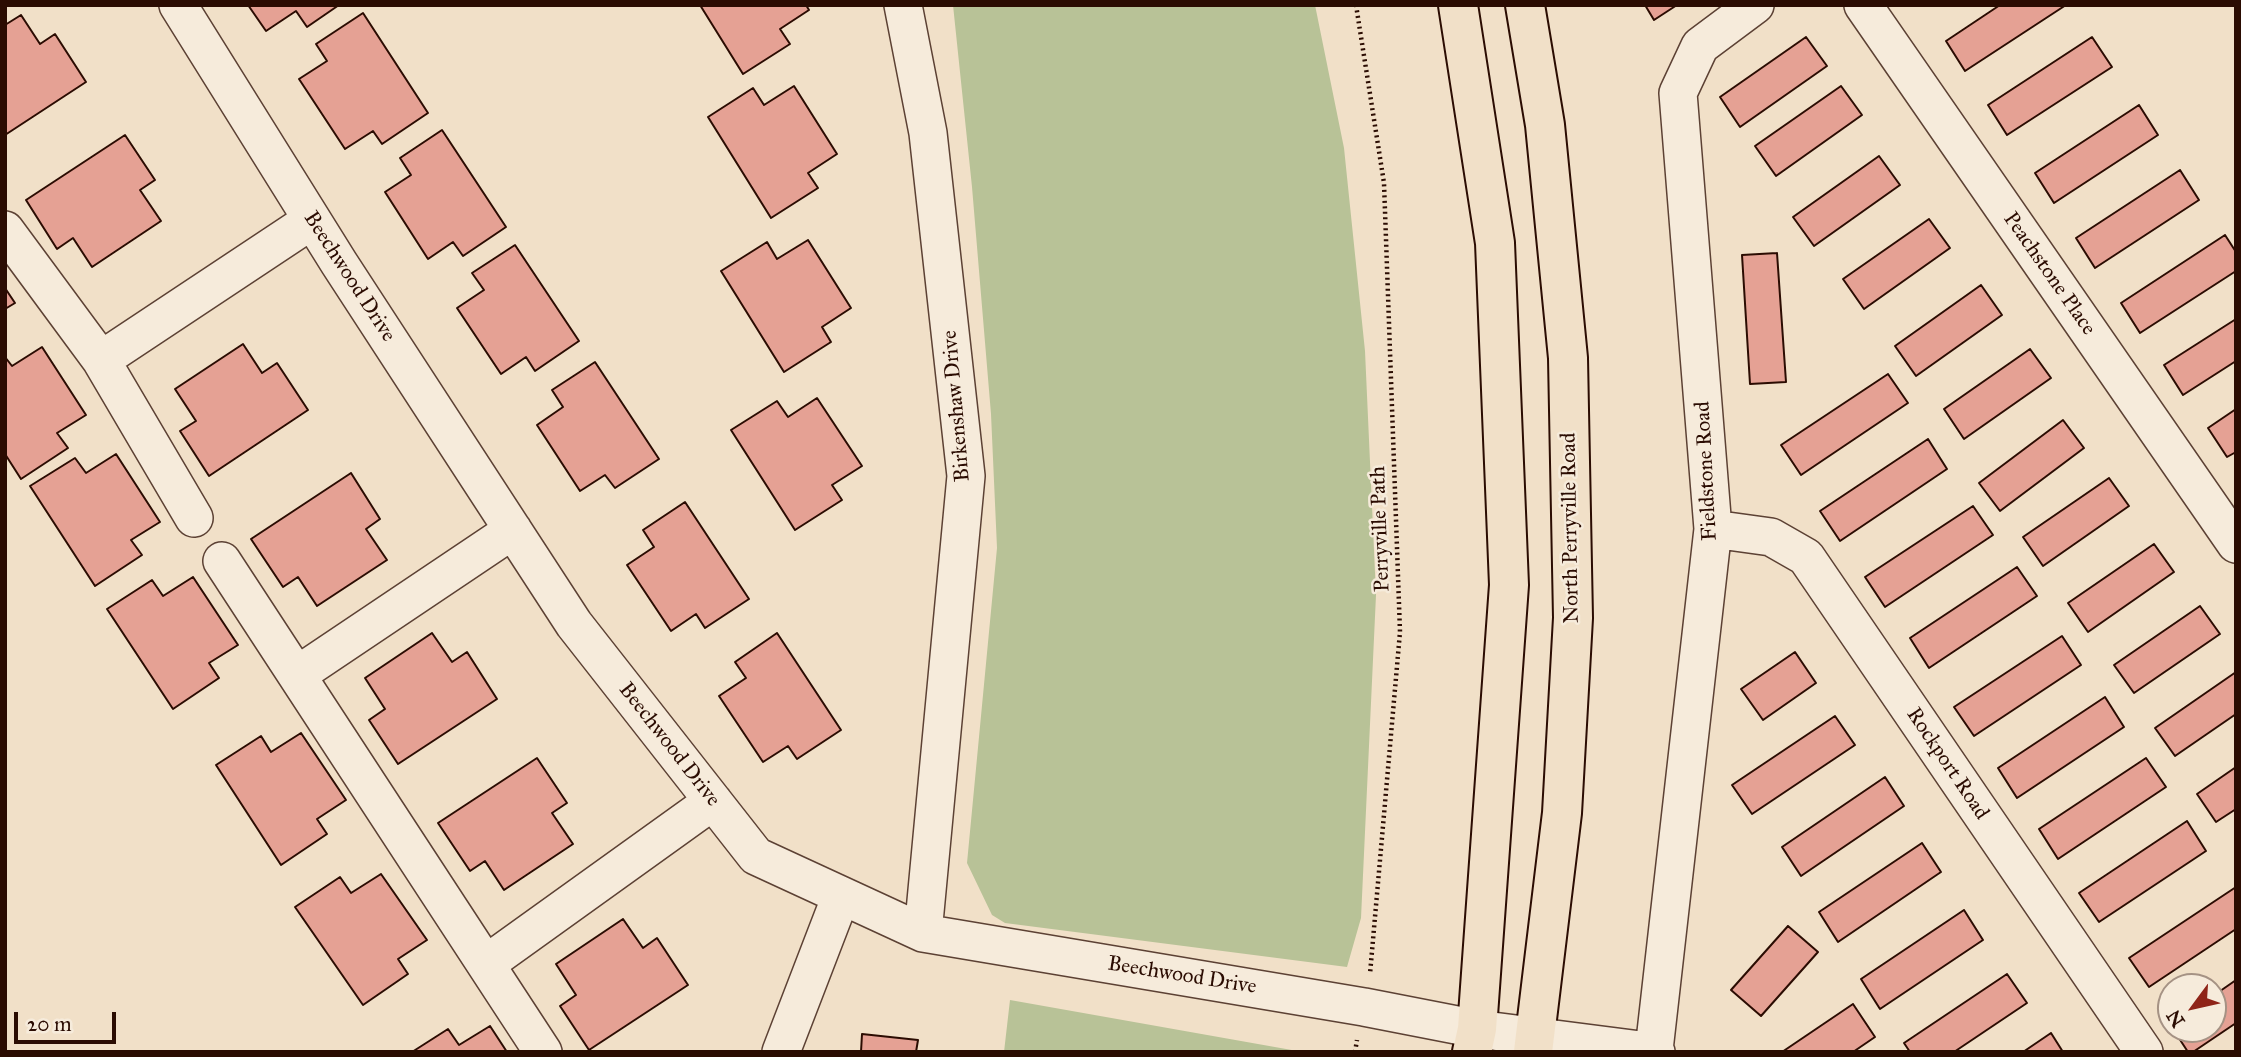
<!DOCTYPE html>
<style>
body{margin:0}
#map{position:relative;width:2241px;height:1057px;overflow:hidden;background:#f1e0c8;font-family:"IM FELL Great Primer",serif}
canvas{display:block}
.frame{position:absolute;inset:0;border:7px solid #2b0c02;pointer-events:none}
.north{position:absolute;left:2157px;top:973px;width:70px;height:70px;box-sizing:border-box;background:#f6ebdb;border:2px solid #a59284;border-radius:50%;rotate:237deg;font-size:19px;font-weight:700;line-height:28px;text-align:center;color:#2b0c02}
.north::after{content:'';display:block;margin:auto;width:24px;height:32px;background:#8f2418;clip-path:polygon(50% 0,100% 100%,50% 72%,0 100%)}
.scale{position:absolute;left:14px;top:1012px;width:102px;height:32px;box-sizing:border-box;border:4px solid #2b0c02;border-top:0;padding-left:9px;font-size:21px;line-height:24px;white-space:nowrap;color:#2b0c02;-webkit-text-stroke:5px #f6ebdb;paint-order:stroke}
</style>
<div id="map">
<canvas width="2241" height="1057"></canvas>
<div class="frame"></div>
<div class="north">N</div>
<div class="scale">20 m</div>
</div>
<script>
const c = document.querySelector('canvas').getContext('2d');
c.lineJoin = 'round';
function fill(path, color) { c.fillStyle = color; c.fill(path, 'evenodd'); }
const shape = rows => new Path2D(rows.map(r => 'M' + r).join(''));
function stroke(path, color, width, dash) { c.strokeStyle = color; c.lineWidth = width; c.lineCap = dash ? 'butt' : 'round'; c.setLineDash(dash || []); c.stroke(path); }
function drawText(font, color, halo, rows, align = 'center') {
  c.font = font + ' "IM FELL Great Primer",serif'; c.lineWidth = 5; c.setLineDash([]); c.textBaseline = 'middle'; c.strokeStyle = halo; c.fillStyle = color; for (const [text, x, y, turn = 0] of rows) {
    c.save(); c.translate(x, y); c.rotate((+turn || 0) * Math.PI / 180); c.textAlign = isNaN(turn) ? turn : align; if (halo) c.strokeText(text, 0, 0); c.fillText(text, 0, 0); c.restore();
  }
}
fill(shape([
 [953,5,1315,5,1344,148,1365,351,1376,595,1361,918,1347,967,1005,923,992,915,967,863,997,548,991,414,972,187],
 [1010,1000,1303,1052,1004,1052]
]), '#b8c297');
const building = shape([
 [248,5,339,5,307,27,296,11,266,31,248,5],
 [700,5,806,5,809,10,780,29,790,44,743,74,700,5],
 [1645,5,1677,5,1654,20,1645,5],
 [2000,5,2066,5,1965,71,1946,41,2000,5],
 [363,13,428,113,382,144,373,131,345,149,299,79,327,61,316,44,363,13],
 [21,15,40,44,55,34,86,82,5,135,5,25,21,15],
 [1806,37,1827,66,1740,127,1720,97,1806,37],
 [2092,37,2112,67,2007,135,1988,105,2092,37],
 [794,86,837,154,808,173,818,188,771,218,708,117,753,88,764,105,794,86],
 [1841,86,1862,115,1776,176,1755,146,1841,86],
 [2139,105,2158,135,2054,203,2035,173,2139,105],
 [442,130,506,227,463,256,453,242,428,259,385,192,411,175,400,158,442,130],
 [125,135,155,180,140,190,161,221,92,267,73,238,57,249,26,200,125,135],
 [1879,156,1900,185,1814,246,1793,217,1879,156],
 [2180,170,2199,200,2095,268,2076,238,2180,170],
 [1929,219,1950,248,1864,309,1843,279,1929,219],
 [2225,235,2236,252,2236,271,2140,333,2121,303,2225,235],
 [808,240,851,308,822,327,831,342,784,372,721,271,767,242,777,259,808,240],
 [515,245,579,341,535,371,526,357,501,374,457,308,484,290,472,273,515,245],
 [1777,253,1786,382,1750,384,1742,255,1777,253],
 [1981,285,2002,315,1916,376,1895,346,1981,285],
 [5,288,15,303,5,309,5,288],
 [2236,319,2236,361,2183,395,2164,365,2236,319],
 [243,344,262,373,277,363,308,410,209,476,180,431,196,421,175,389,243,344],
 [42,347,86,415,57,433,68,448,21,479,5,454,5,357,12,366,42,347],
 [2030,349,2051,378,1964,439,1944,409,2030,349],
 [595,362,659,459,615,488,605,475,580,491,537,425,563,407,552,390,595,362],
 [1888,374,1908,403,1801,475,1781,445,1888,374],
 [817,398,862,466,832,485,842,500,795,530,731,430,777,401,788,417,817,398],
 [2236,409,2236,452,2227,457,2208,428,2236,409],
 [2063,420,2084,448,2000,511,1979,483,2063,420],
 [1928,439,1947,469,1840,541,1820,511,1928,439],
 [116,454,160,522,131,540,142,555,95,586,30,486,75,458,86,473,116,454],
 [351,473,380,519,366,529,387,560,317,606,298,577,283,587,251,539,351,473],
 [2109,478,2129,506,2043,566,2023,537,2109,478],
 [685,502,749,599,705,628,696,614,671,631,627,565,654,547,643,530,685,502],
 [1973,506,1993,535,1885,607,1865,577,1973,506],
 [2154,544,2174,572,2088,632,2068,603,2154,544],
 [2017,567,2037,596,1929,668,1910,638,2017,567],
 [193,577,238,645,209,663,219,678,173,709,107,609,152,580,163,596,193,577],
 [2200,606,2220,634,2134,693,2114,665,2200,606],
 [432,633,452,662,467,652,497,699,398,764,369,720,385,709,365,678,432,633],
 [777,633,841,730,797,759,788,746,763,762,719,696,746,678,735,662,777,633],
 [2062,636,2081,665,1974,736,1954,707,2062,636],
 [1795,652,1816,683,1763,720,1741,689,1795,652],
 [2236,672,2236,714,2175,756,2155,728,2236,672],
 [2105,697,2124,727,2017,798,1998,768,2105,697],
 [1835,716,1855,745,1752,814,1732,785,1835,716],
 [301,733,346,800,317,819,327,834,281,865,216,765,261,736,271,752,301,733],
 [537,758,567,803,552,813,573,844,504,890,485,861,470,871,438,823,537,758],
 [2146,758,2166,787,2058,859,2039,829,2146,758],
 [2236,767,2236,809,2216,822,2197,794,2236,767],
 [1885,777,1904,806,1801,876,1782,847,1885,777],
 [2187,821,2206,851,2099,922,2079,893,2187,821],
 [1922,843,1941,872,1838,942,1819,912,1922,843],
 [381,874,427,940,398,959,408,974,363,1005,295,907,340,877,351,893,381,874],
 [2236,887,2236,929,2149,987,2129,958,2236,887],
 [1964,910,1983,940,1880,1009,1861,979,1964,910],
 [623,919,643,948,657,938,688,985,589,1050,560,1006,576,995,556,964,623,919],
 [1788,926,1818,952,1761,1016,1731,990,1788,926],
 [2007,974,2027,1003,1954,1052,1910,1052,1904,1043,2007,974],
 [2236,980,2236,1023,2193,1052,2188,1052,2173,1029,2213,1029,2213,996,2236,980],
 [1853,1004,1875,1037,1853,1052,1782,1052,1853,1004],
 [490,1026,507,1052,412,1052,448,1029,459,1045,490,1026],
 [2051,1033,2063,1052,2023,1052,2051,1033],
 [862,1034,918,1040,916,1052,861,1052,862,1034]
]);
fill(building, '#e5a194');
stroke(building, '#2b0c02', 2);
const minor = shape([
 [178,5,339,263,574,624,756,856,923,933,1364,1007,1477,1029,1656,1052],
 [903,5,928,133,966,476,923,933],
 [1863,5,2236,544],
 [5,230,101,360,312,220],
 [101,360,194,518],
 [1713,529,1771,537,1806,557,2144,1052],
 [222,561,543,1052],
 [297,675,513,530],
 [486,964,713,801],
 [1654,1050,1713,529,1678,93,1700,46,1755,5],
 [781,1052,841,896]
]);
const major = shape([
 [1458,5,1495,243,1509,585,1477,1029,1472,1052],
 [1525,5,1545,125,1568,358,1573,618,1562,813,1533,1052]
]);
stroke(minor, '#5c4134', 40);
stroke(major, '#2b0c02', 42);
stroke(shape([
 [1356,5,1384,183,1400,632,1370,974],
 [1355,1052,1357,1040]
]), '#2b0c02', 4.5, [2, 3.5]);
stroke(minor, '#f6ebdb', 37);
stroke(major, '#f1e0c8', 38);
drawText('21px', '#2b0c02', '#f6ebdb', [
 ["Peachstone Place",2049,274,55],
 ["Beechwood Drive",349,277,57],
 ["Birkenshaw Drive",957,406,-95],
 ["Fieldstone Road",1707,471,-93],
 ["North Perryville Road",1571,528,-91],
 ["Perryville Path",1381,529,-92],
 ["Beechwood Drive",669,745,52],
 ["Rockport Road",1947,764,56],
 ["Beechwood Drive",1182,976,9]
]);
</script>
